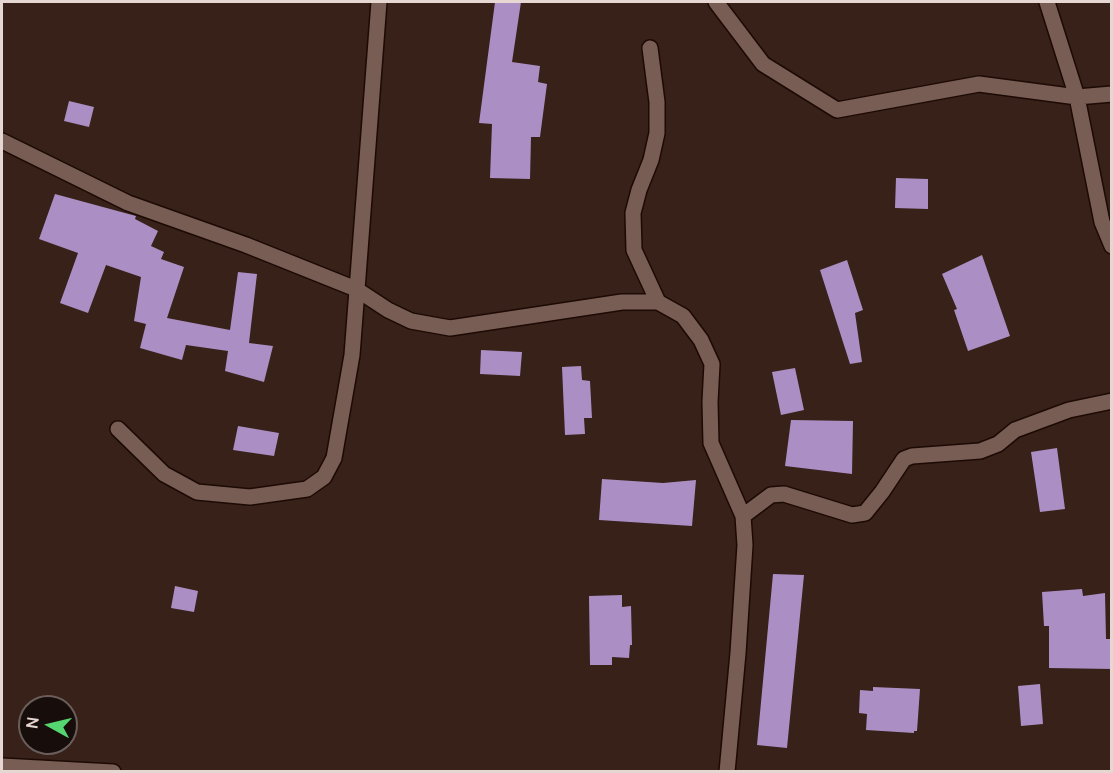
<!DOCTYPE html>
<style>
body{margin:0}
#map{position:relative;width:1113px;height:773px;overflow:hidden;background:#372119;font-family:Manrope,sans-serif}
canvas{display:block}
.frame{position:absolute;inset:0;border:3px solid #e6d7d2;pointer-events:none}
.north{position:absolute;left:18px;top:695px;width:60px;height:60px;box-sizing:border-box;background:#170d0a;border:2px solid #6a5e5a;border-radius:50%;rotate:278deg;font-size:16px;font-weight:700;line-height:24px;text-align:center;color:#e6d7d2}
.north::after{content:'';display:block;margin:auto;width:21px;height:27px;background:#56d671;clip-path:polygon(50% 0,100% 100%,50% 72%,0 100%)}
</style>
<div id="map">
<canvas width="1113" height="773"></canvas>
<div class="frame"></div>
<div class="north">N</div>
</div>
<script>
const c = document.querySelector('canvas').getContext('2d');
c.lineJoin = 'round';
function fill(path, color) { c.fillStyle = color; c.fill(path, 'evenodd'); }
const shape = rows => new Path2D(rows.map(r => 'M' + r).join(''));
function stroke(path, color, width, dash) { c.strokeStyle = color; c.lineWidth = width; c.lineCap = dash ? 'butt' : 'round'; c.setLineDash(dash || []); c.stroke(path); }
fill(shape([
 [495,2,521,2,512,62,540,66,538,82,547,84,540,137,531,137,530,179,490,178,492,124,479,123],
 [69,101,94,107,89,127,64,121],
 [896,178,928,179,928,209,895,208],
 [55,194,136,216,135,219,158,231,151,246,164,252,161,259,184,267,167,318,230,330,238,272,257,274,249,343,273,346,264,382,225,371,228,351,186,345,182,360,140,348,146,324,134,321,141,277,106,265,88,313,60,303,78,253,39,239],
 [982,255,1010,336,968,351,954,310,957,309,942,274],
 [847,260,863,310,855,313,862,362,850,364,820,270],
 [481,350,522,352,520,376,480,374],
 [581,366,582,380,590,381,592,418,584,418,585,434,565,435,562,367],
 [795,368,804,410,781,415,772,372],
 [791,420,853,421,852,474,785,466],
 [238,426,279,433,274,456,233,450],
 [1057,448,1065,509,1040,512,1031,452],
 [602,479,663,483,696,480,692,526,599,520],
 [773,574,804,575,787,748,757,745],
 [175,586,198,591,194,612,171,608],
 [1082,589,1083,596,1105,593,1106,639,1112,639,1112,669,1049,668,1049,626,1044,626,1042,592],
 [622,595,622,607,631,606,632,645,630,645,629,658,612,657,612,665,590,665,589,596],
 [1040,684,1043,724,1021,726,1018,686],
 [873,687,920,689,917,731,914,731,914,733,866,730,867,714,859,713,860,690,873,691]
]), '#ab8fc4');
const minor = shape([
 [716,2,763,64,837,110,979,84,1077,97,1112,94],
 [1047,2,1077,97,1102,222,1112,246],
 [650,48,657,102,657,133,651,160,639,190,633,213,634,250,658,302],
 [2,141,128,203,246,245,356,289,388,310,411,321,450,328,622,302,658,302,683,316,701,340,712,364,710,402,711,443,743,516,745,545,738,653,727,772],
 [118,429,164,474,197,492,250,497,307,489,324,477,334,458,352,355,379,2],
 [743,516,771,495,784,494,852,515,865,513,882,492,904,459,912,456,980,451,998,444,1015,430,1069,410,1112,401],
 [2,766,113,772]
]);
stroke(minor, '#1d0a04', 18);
stroke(minor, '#775d54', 15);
</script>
